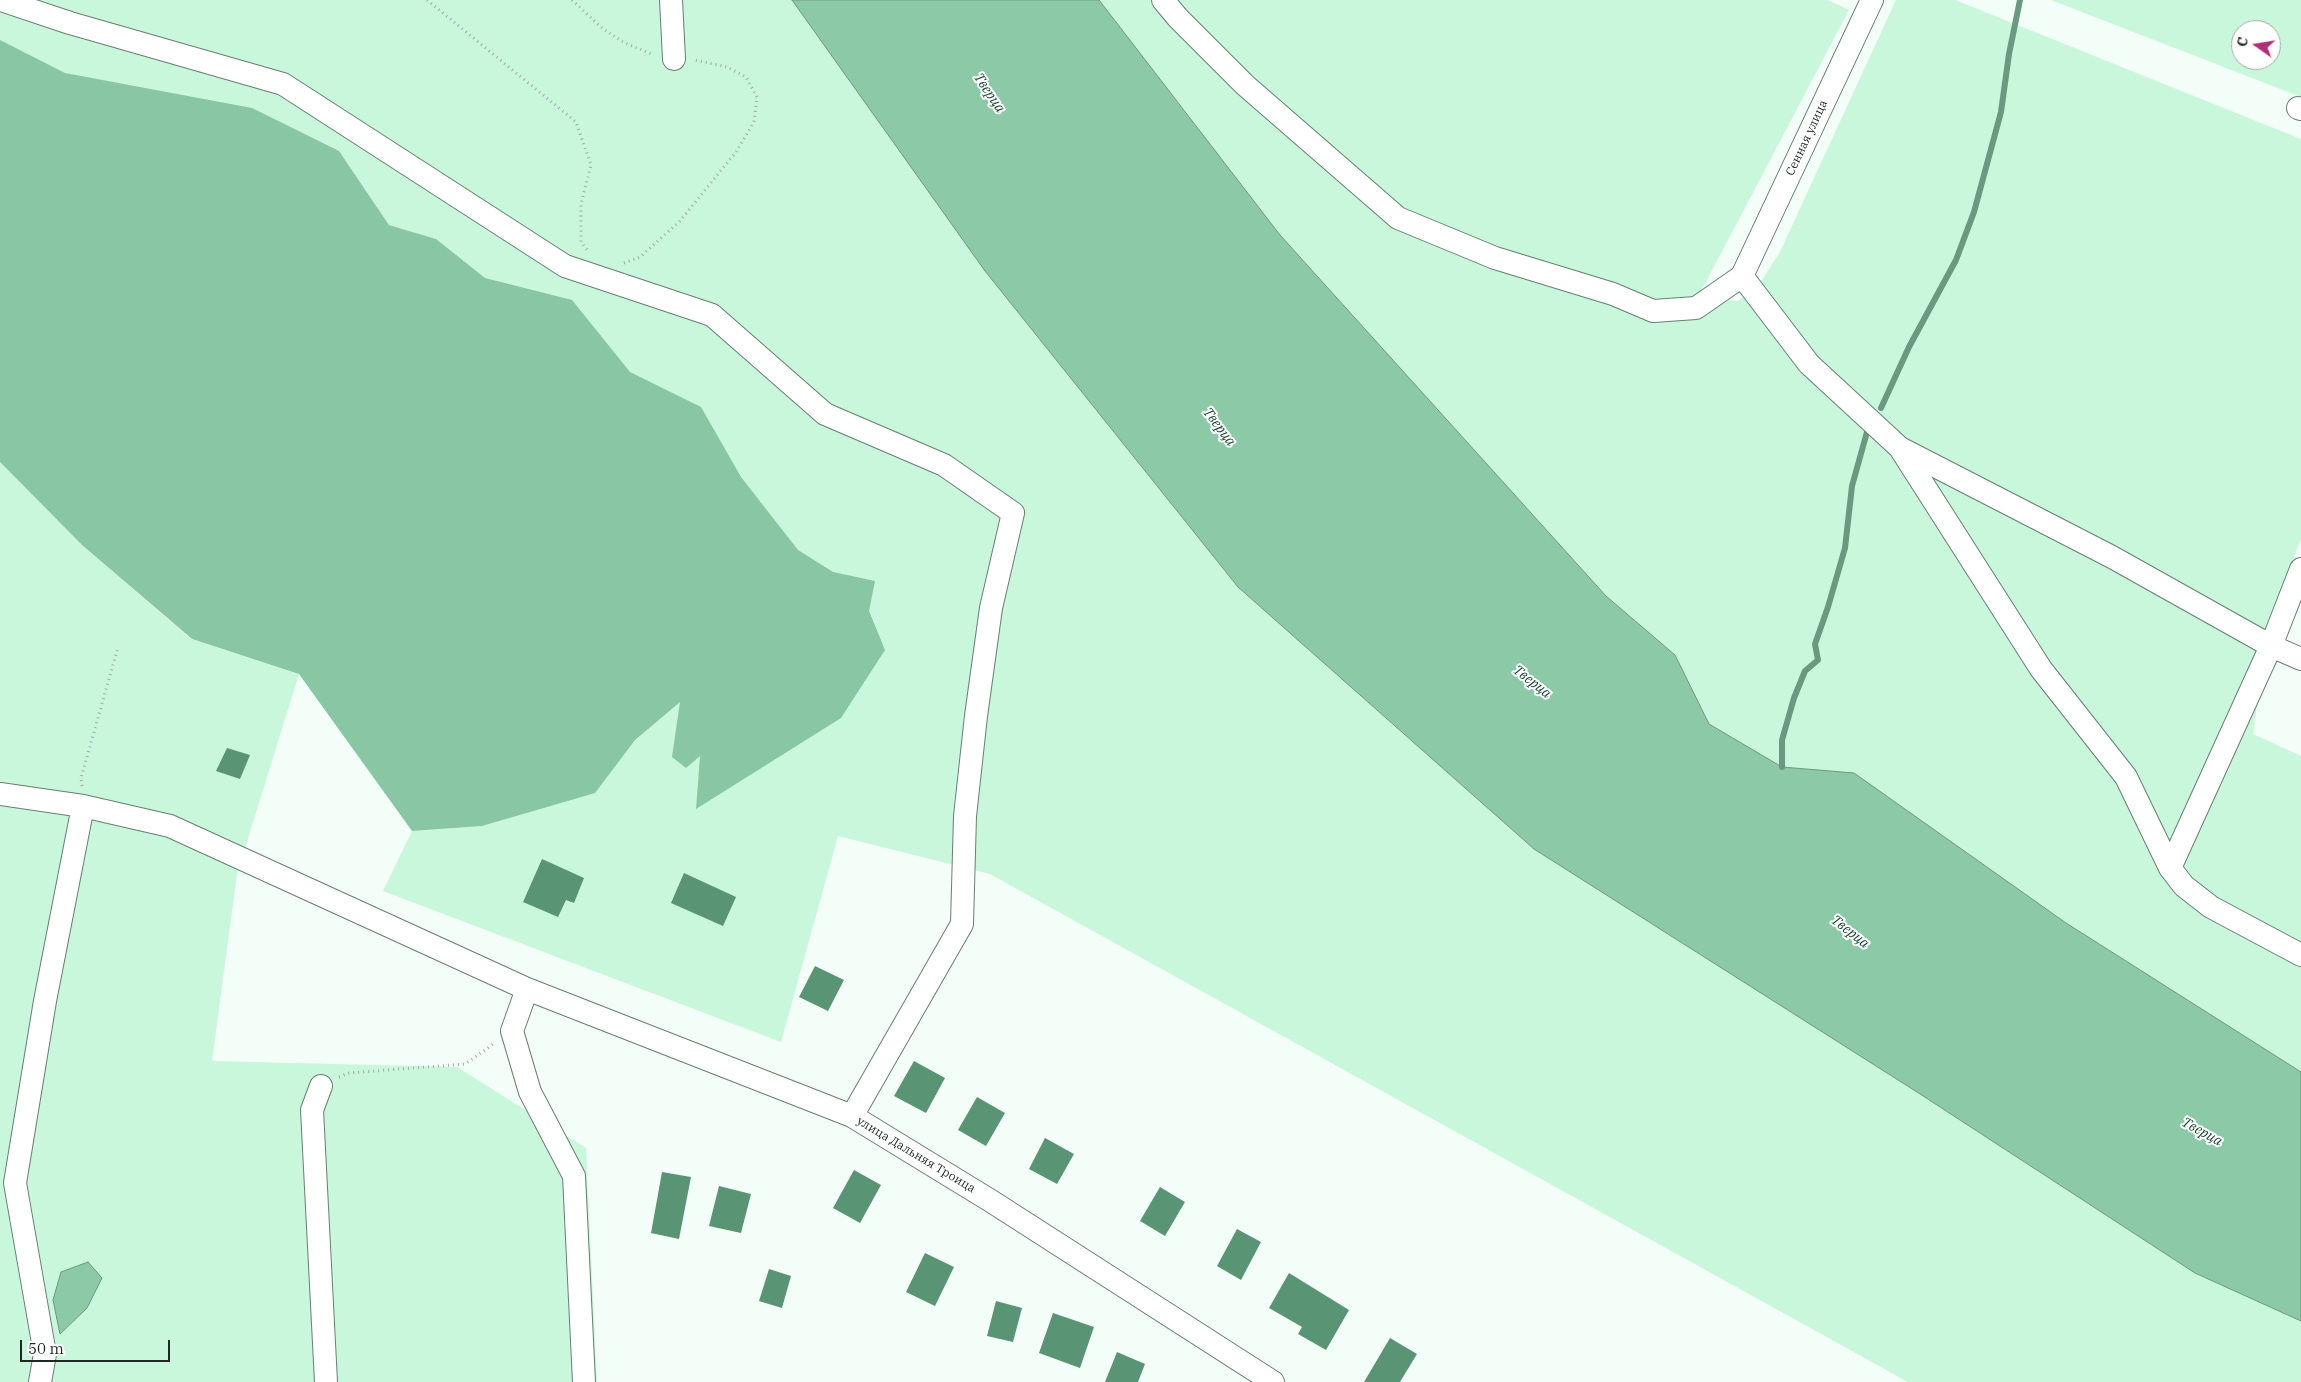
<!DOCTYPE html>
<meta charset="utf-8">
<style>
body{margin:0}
#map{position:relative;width:2301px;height:1382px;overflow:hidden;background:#f4fef8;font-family:"IBM Plex Serif",serif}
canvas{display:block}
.north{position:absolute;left:2231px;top:20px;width:50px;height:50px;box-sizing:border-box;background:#fff;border:1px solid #a5a9a7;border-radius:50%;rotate:283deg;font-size:14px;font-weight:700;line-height:20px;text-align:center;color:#1e2822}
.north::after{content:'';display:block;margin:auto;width:18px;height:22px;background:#b22f77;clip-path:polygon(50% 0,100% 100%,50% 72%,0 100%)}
.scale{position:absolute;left:20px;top:1340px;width:150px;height:22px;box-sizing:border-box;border:2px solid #1e2822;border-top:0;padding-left:6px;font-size:15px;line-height:18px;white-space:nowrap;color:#1e2822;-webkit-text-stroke:4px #fff;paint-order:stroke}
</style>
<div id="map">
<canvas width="2301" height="1382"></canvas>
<div class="north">С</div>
<div class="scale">50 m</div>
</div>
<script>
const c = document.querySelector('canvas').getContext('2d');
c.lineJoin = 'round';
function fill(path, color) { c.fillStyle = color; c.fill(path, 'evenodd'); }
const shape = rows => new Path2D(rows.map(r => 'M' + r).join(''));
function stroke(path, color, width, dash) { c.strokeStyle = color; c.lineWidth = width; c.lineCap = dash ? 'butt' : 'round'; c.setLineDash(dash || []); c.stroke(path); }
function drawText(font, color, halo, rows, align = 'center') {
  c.font = font + ' "IBM Plex Serif",serif'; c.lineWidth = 4; c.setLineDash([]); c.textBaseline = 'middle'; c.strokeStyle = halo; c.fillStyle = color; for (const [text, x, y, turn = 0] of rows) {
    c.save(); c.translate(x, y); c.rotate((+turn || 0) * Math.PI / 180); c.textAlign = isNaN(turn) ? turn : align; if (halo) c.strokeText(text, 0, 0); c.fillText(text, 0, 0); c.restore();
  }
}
fill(shape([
 [0,0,792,0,985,271,1238,587,1534,849,1917,1092,2195,1273,2301,1321,2301,1382,1908,1382,990,874,838,836,781,1042,383,891,412,831,482,826,522,814,436,239,389,225,339,151,0,67],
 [1099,0,1828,0,1849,10,1698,297,1738,301,1758,286,1780,252,1896,0,1955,0,2301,139,2301,539,2269,620,2253,734,2301,756,2301,1072,2066,923,1854,774,1782,767,1709,724,1675,655,1606,596,1280,235],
 [2051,0,2301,0,2301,97],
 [2241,30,2271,30,2271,60,2241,60],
 [0,462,82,545,191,639,299,674,237,874,212,1061,457,1067,586,1148,597,1382,0,1382]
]), '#c8f7db');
fill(shape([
 [0,40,65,73,252,108,339,151,389,225,436,239,485,278,572,300,630,372,701,407,741,477,798,550,833,572,875,581,869,611,885,650,841,718,696,809,700,756,686,768,672,757,680,702,635,740,595,793,482,826,412,831,299,674,192,639,82,545,0,462]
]), '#89c6a4');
const water = shape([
 [792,0,1099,0,1280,235,1606,596,1675,655,1709,724,1782,767,1854,773,2066,923,2301,1072,2301,1321,2195,1273,1917,1092,1534,849,1238,587,985,271,792,0],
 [88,1262,102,1278,87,1308,60,1334,53,1300,61,1272,88,1262]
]);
fill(water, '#8ccaa7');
stroke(water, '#6b997f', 1);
stroke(shape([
 [1881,408,1909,347,1956,260,1974,212,2001,112,2009,54,2020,0],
 [1782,767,1782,740,1794,698,1805,671,1818,660,1815,644,1828,607,1845,548,1852,486,1867,432]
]), '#6b997f', 6);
fill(shape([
 [227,748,250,755,240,779,216,771],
 [542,859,584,878,574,903,566,900,558,917,523,902],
 [684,873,736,897,723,926,671,903],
 [815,966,844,980,828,1011,799,997],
 [914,1061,945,1078,926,1113,894,1096],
 [977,1097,1005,1113,986,1146,958,1130],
 [1045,1138,1074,1154,1057,1184,1029,1169],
 [854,1170,881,1185,860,1223,833,1208],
 [662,1172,691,1177,679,1239,651,1233],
 [719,1186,751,1194,741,1233,709,1226],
 [1160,1187,1185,1202,1165,1236,1140,1221],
 [1237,1229,1261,1242,1241,1280,1217,1266],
 [925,1253,954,1267,935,1306,906,1292],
 [769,1269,791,1276,782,1308,759,1301],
 [1289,1273,1349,1310,1326,1350,1298,1334,1302,1327,1269,1308],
 [996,1301,1022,1308,1013,1342,987,1336],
 [1053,1313,1094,1327,1080,1368,1039,1353],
 [1390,1338,1417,1354,1400,1382,1364,1382],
 [1117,1352,1145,1364,1138,1382,1105,1382]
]), '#599574');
const minor = shape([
 [1,0,70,23,283,84,565,266,712,315,825,414,944,465,1013,513,991,608,976,716,965,816,962,924,852,1116],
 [671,0,674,59],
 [1163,0,1178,18,1245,85,1398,218,1495,258,1613,294,1653,311,1696,308,1742,276],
 [2298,108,2301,109],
 [1742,276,1809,364,1900,448,2041,669,2126,777,2170,868,2184,886,2211,907,2301,955],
 [1742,276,1872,0],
 [1900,448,2112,557,2271,646,2301,659],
 [0,794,83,806,170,826,527,989,852,1116,991,1201,1273,1382],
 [2170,868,2271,646,2301,569],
 [527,989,512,1031,530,1092,574,1176,584,1382],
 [321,1086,312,1110,326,1382],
 [40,1382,45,1354,15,1183,45,1001,83,806]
]);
stroke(minor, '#687f72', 24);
stroke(shape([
 [427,0,576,122,591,165,581,204,581,242,589,252],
 [572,0,602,28,623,42,654,55],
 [624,263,640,257,680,221,736,152,754,122,757,97,746,77,727,67,695,60],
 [82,786,81,778,118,647],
 [339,1077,349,1073,465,1064,495,1043]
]), '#a1aba5', 3, [1, 4]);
stroke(minor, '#fff', 22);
drawText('12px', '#1e2822', '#fff', [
 ["Сенная улица",1807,138,-65],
 ["улица Дальняя Троица",916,1155,31]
]);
drawText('italic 14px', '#174730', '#fff', [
 ["Тверца",989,93,56],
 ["Тверца",1219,427,53],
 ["Тверца",1532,682,38],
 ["Тверца",1850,932,38],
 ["Тверца",2202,1132,29]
]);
</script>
